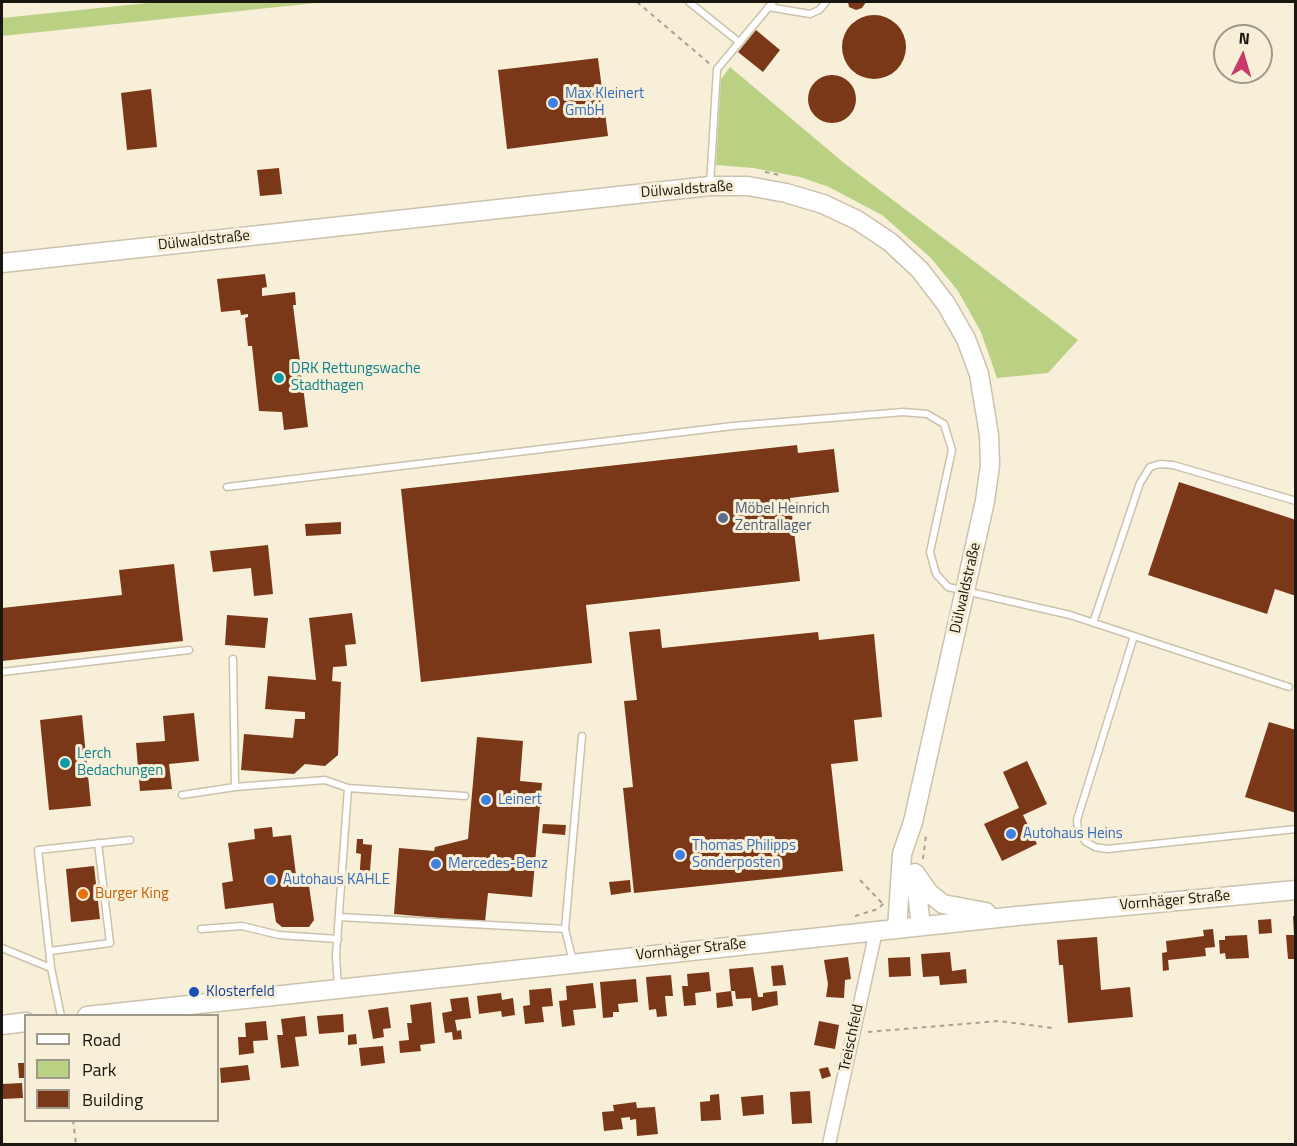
<!DOCTYPE html>
<meta charset="utf-8">
<style>
body{margin:0}
#map{position:relative;width:1297px;height:1146px;overflow:hidden;background:#f7efd8;font-family:"Titillium Web",sans-serif}
canvas{display:block}
.frame{position:absolute;inset:0;border:3px solid #19170f;pointer-events:none}
.legend{position:absolute;left:24px;top:1014px;width:195px;height:108px;box-sizing:border-box;background:#f7efd8;border:2px solid #9e9988;margin:0;padding:8px 10px;list-style:none;font-size:18px;color:#19170f}
.legend li{display:flex;align-items:center;gap:12px;height:30px}
.legend b{width:30px;border:2px solid #9e9988}
.north{position:absolute;left:1213px;top:24px;width:60px;height:60px;box-sizing:border-box;background:#f7efd8;border:2px solid #9e9988;border-radius:50%;rotate:5deg;font-size:16px;font-weight:700;line-height:24px;text-align:center;color:#19170f}
.north::after{content:'';display:block;margin:auto;width:21px;height:27px;background:#c6396a;clip-path:polygon(50% 0,100% 100%,50% 72%,0 100%)}
</style>
<div id="map">
<canvas width="1297" height="1146"></canvas>
<div class="frame"></div>
<ul class="legend">
<li><b style="height:8px;background:#fff"></b>Road</li>
<li><b style="height:16px;background:#bad083"></b>Park</li>
<li><b style="height:16px;background:#7b3818"></b>Building</li>
</ul>
<div class="north">N</div>
</div>
<script>
const c = document.querySelector('canvas').getContext('2d');
c.lineJoin = 'round';
function fill(path, color) { c.fillStyle = color; c.fill(path, 'evenodd'); }
const shape = rows => new Path2D(rows.map(r => 'M' + r).join(''));
function stroke(path, color, width, dash) { c.strokeStyle = color; c.lineWidth = width; c.lineCap = dash ? 'butt' : 'round'; c.setLineDash(dash || []); c.stroke(path); }
function drawText(font, color, halo, rows, align = 'center') {
  c.font = font + ' "Titillium Web",sans-serif'; c.lineWidth = 6; c.setLineDash([]); c.textBaseline = 'middle'; c.strokeStyle = halo; c.fillStyle = color; for (const [text, x, y, turn = 0] of rows) {
    c.save(); c.translate(x, y); c.rotate((+turn || 0) * Math.PI / 180); c.textAlign = isNaN(turn) ? turn : align; if (halo) c.strokeText(text, 0, 0); c.fillText(text, 0, 0); c.restore();
  }
}
fill(shape([
 [157,2,325,2,2,36,2,18],
 [730,67,844,163,1078,340,1048,373,997,378,981,332,958,291,931,258,882,215,829,187,800,177,753,168,716,165,721,79]
]), '#bad083');
fill(shape([
 [848,2,866,2,862,8,856,10,849,7],
 '842 47a32 32 0 1 1 64 0a32 32 0 1 1-64 0Z',
 [756,30,780,50,763,72,738,52],
 [598,58,608,136,507,149,498,70],
 '808 99a24 24 0 1 1 48 0a24 24 0 1 1-48 0Z',
 [151,89,157,147,127,150,121,93],
 [279,168,282,194,260,196,257,170],
 [265,274,267,287,262,288,262,296,295,292,296,305,293,305,308,427,284,430,282,412,259,411,252,346,248,346,245,318,248,317,248,314,241,315,240,310,221,312,217,279],
 [797,445,798,453,834,449,839,492,790,498,800,581,586,605,592,663,421,682,401,489],
 [1179,482,1296,520,1296,596,1275,589,1267,614,1148,575],
 [341,522,341,534,306,536,305,524],
 [268,545,273,594,254,596,251,568,213,572,210,551],
 [174,564,183,641,2,661,2,608,122,595,119,570],
 [352,613,356,644,345,645,347,666,333,667,332,681,341,682,338,755,325,766,305,764,294,774,241,770,244,734,293,738,295,719,305,719,305,712,265,709,268,676,316,680,309,618],
 [227,615,268,618,265,648,225,645],
 [660,629,662,648,818,632,819,640,874,634,882,717,854,720,858,761,831,764,843,871,634,893,623,788,633,787,624,701,637,700,629,632],
 [194,713,199,761,169,764,172,789,140,791,136,743,165,741,163,716],
 [82,715,91,806,49,810,40,720],
 [1269,722,1296,730,1296,813,1245,797],
 [477,737,523,741,520,781,542,783,532,897,488,893,485,922,394,914,399,848,434,851,435,847,468,839],
 [1027,761,1047,804,1023,815,1037,844,1002,861,984,824,1019,808,1003,772],
 [543,824,566,825,565,835,542,833],
 [272,827,273,837,291,835,296,875,303,875,308,879,314,920,309,927,282,927,276,922,273,903,225,909,222,883,233,881,228,843,255,839,254,829],
 [357,839,363,839,363,844,372,845,369,884,359,883,361,854,356,853],
 [94,866,100,919,71,922,66,869],
 [630,880,631,892,611,895,609,882],
 [1293,916,1296,916,1296,959,1288,959,1286,935,1294,935],
 [1271,919,1272,933,1259,934,1258,920],
 [1213,929,1215,947,1205,948,1206,956,1168,960,1169,970,1163,971,1162,953,1167,952,1166,941,1204,936,1203,930],
 [1247,935,1249,958,1226,959,1225,953,1220,954,1219,940,1225,940,1225,936],
 [1097,937,1101,990,1130,987,1133,1017,1068,1023,1063,965,1059,965,1057,940],
 [950,952,952,971,966,969,967,983,940,985,939,976,923,977,921,954],
 [848,957,851,979,845,980,844,998,826,997,828,984,824,960],
 [910,957,911,976,889,977,888,958],
 [783,965,786,985,773,986,771,966],
 [753,967,758,997,763,997,763,993,777,991,778,1005,752,1011,751,998,736,999,735,991,731,991,729,969],
 [709,972,711,991,695,993,696,1005,684,1006,682,986,688,986,687,974],
 [671,975,673,996,665,996,667,1016,657,1017,656,1009,649,1010,646,977],
 [636,979,638,1002,618,1004,619,1012,613,1012,613,1017,603,1018,600,982],
 [593,983,596,1008,573,1010,575,1025,562,1027,559,1001,567,1000,566,986],
 [551,988,553,1006,542,1007,544,1022,525,1024,523,1006,530,1005,529,990],
 [731,991,733,1006,717,1008,716,993],
 [501,993,502,1000,513,998,515,1015,502,1017,501,1011,479,1014,477,996],
 [468,997,471,1018,455,1020,457,1031,461,1030,462,1039,453,1040,452,1032,445,1033,442,1013,452,1011,450,999],
 [431,1002,435,1043,420,1045,421,1051,400,1053,399,1041,409,1040,407,1023,412,1023,410,1005],
 [388,1007,391,1028,383,1029,384,1037,373,1039,368,1010],
 [343,1014,344,1032,319,1034,317,1016],
 [305,1016,307,1036,295,1037,299,1066,281,1068,277,1035,283,1035,281,1019],
 [266,1021,268,1040,253,1041,254,1053,239,1055,238,1037,246,1037,245,1023],
 [819,1021,839,1025,835,1049,814,1045],
 [356,1034,357,1044,348,1045,348,1035],
 [383,1046,385,1063,361,1066,359,1048],
 [18,1063,26,1063,26,1078,19,1078],
 [248,1065,250,1080,221,1083,220,1068],
 [828,1067,831,1076,822,1079,819,1069],
 [22,1083,23,1098,2,1099,2,1084],
 [810,1091,812,1123,792,1124,790,1092],
 [719,1094,721,1120,701,1121,700,1102,710,1101,710,1095],
 [763,1095,764,1114,743,1116,741,1097],
 [636,1102,637,1108,655,1107,658,1134,637,1136,636,1119,630,1120,630,1117,621,1118,623,1129,604,1131,602,1112,614,1111,613,1105]
]), '#7b3818');
const lane = shape([
 [689,2,739,42],
 [768,7,810,14,819,10,826,2],
 [710,185,717,69,773,2],
 [227,487,733,426,903,412,927,414,944,424,952,450,930,552,936,574,948,587,1070,615,1289,687],
 [1093,623,1140,483,1150,467,1160,464,1173,465,1296,501],
 [1134,636,1077,820,1078,831,1086,842,1095,847,1107,849,1296,829],
 [233,659,235,787,325,780,348,788],
 [2,672,189,650],
 [182,795,235,787],
 [339,917,565,929],
 [201,929,242,926,279,935,338,939],
 [2,948,51,968],
 [50,951,110,943,98,843],
 [573,962,565,929,582,736],
 [338,987,336,955,348,788,465,796],
 [61,1016,51,968,38,850,130,840]
]);
const street = shape([
 [829,1144,876,931]
]);
const secondary = shape([
 [2,263,710,186,748,186,786,193,823,204,857,220,890,242,920,270,946,304,966,339,979,374,989,435,990,465,985,501,913,822,902,854,897,929],
 [915,873,929,893,943,904,986,912],
 [915,874,921,926],
 [87,1016,1017,916,1296,890],
 [2,1025,26,1022]
]);
stroke(lane, '#cac2ac', 9);
stroke(street, '#cac2ac', 15);
stroke(secondary, '#cac2ac', 21);
stroke(shape([
 [637,2,710,64],
 [765,172,780,175],
 [923,859,926,835],
 [860,880,882,903],
 [855,916,878,909,884,903],
 [868,1032,999,1021,1052,1028],
 [73,1120,76,1144]
]), '#a7a290', 2, [4.5, 4.5]);
stroke(lane, '#fff', 6);
stroke(street, '#fff', 12);
stroke(secondary, '#fff', 18);
for (const [x, y, r, color] of [
 [553,103,6,"#3f7fe0"],
 [279,378,6,"#0f9aa8"],
 [723,518,6,"#5c6f8a"],
 [65,763,6,"#0f9aa8"],
 [486,800,6,"#3f7fe0"],
 [1011,834,6,"#3f7fe0"],
 [680,855,6,"#3f7fe0"],
 [436,864,6,"#3f7fe0"],
 [271,880,6,"#3f7fe0"],
 [83,894,6,"#e8710a"],
 [194,992,6,"#1a4fb4"]
]) { const dot = new Path2D(); dot.arc(x, y, r, 0, 2 * Math.PI); c.fillStyle = color; c.fill(dot); stroke(dot, '#f7efd8', 2); }
drawText('15px', '#366cbe', '#f7efd8', [
 ["Max Kleinert",565,94],
 ["GmbH",565,111],
 ["Leinert",498,800],
 ["Autohaus Heins",1023,834],
 ["Thomas Philipps",692,846],
 ["Sonderposten",692,863],
 ["Mercedes-Benz",448,864],
 ["Autohaus KAHLE",283,880]
], 'left');
drawText('15px', '#19170f', '#f7efd8', [
 ["Dülwaldstraße",687,190,-4],
 ["Dülwaldstraße",204,241,-6],
 ["Dülwaldstraße",966,588,-77],
 ["Vornhäger Straße",1175,901,-5],
 ["Vornhäger Straße",691,950,-6],
 ["Treischfeld",852,1038,-78]
]);
drawText('15px', '#0d838f', '#f7efd8', [
 ["DRK Rettungswache",291,369],
 ["Stadthagen",291,386],
 ["Lerch",77,754],
 ["Bedachungen",77,771]
], 'left');
drawText('15px', '#4e5e75', '#f7efd8', [
 ["Möbel Heinrich",735,509],
 ["Zentrallager",735,526]
], 'left');
drawText('15px', '#c56008', '#f7efd8', [
 ["Burger King",95,894]
], 'left');
drawText('15px', '#164399', '#f7efd8', [
 ["Klosterfeld",206,992]
], 'left');
</script>
